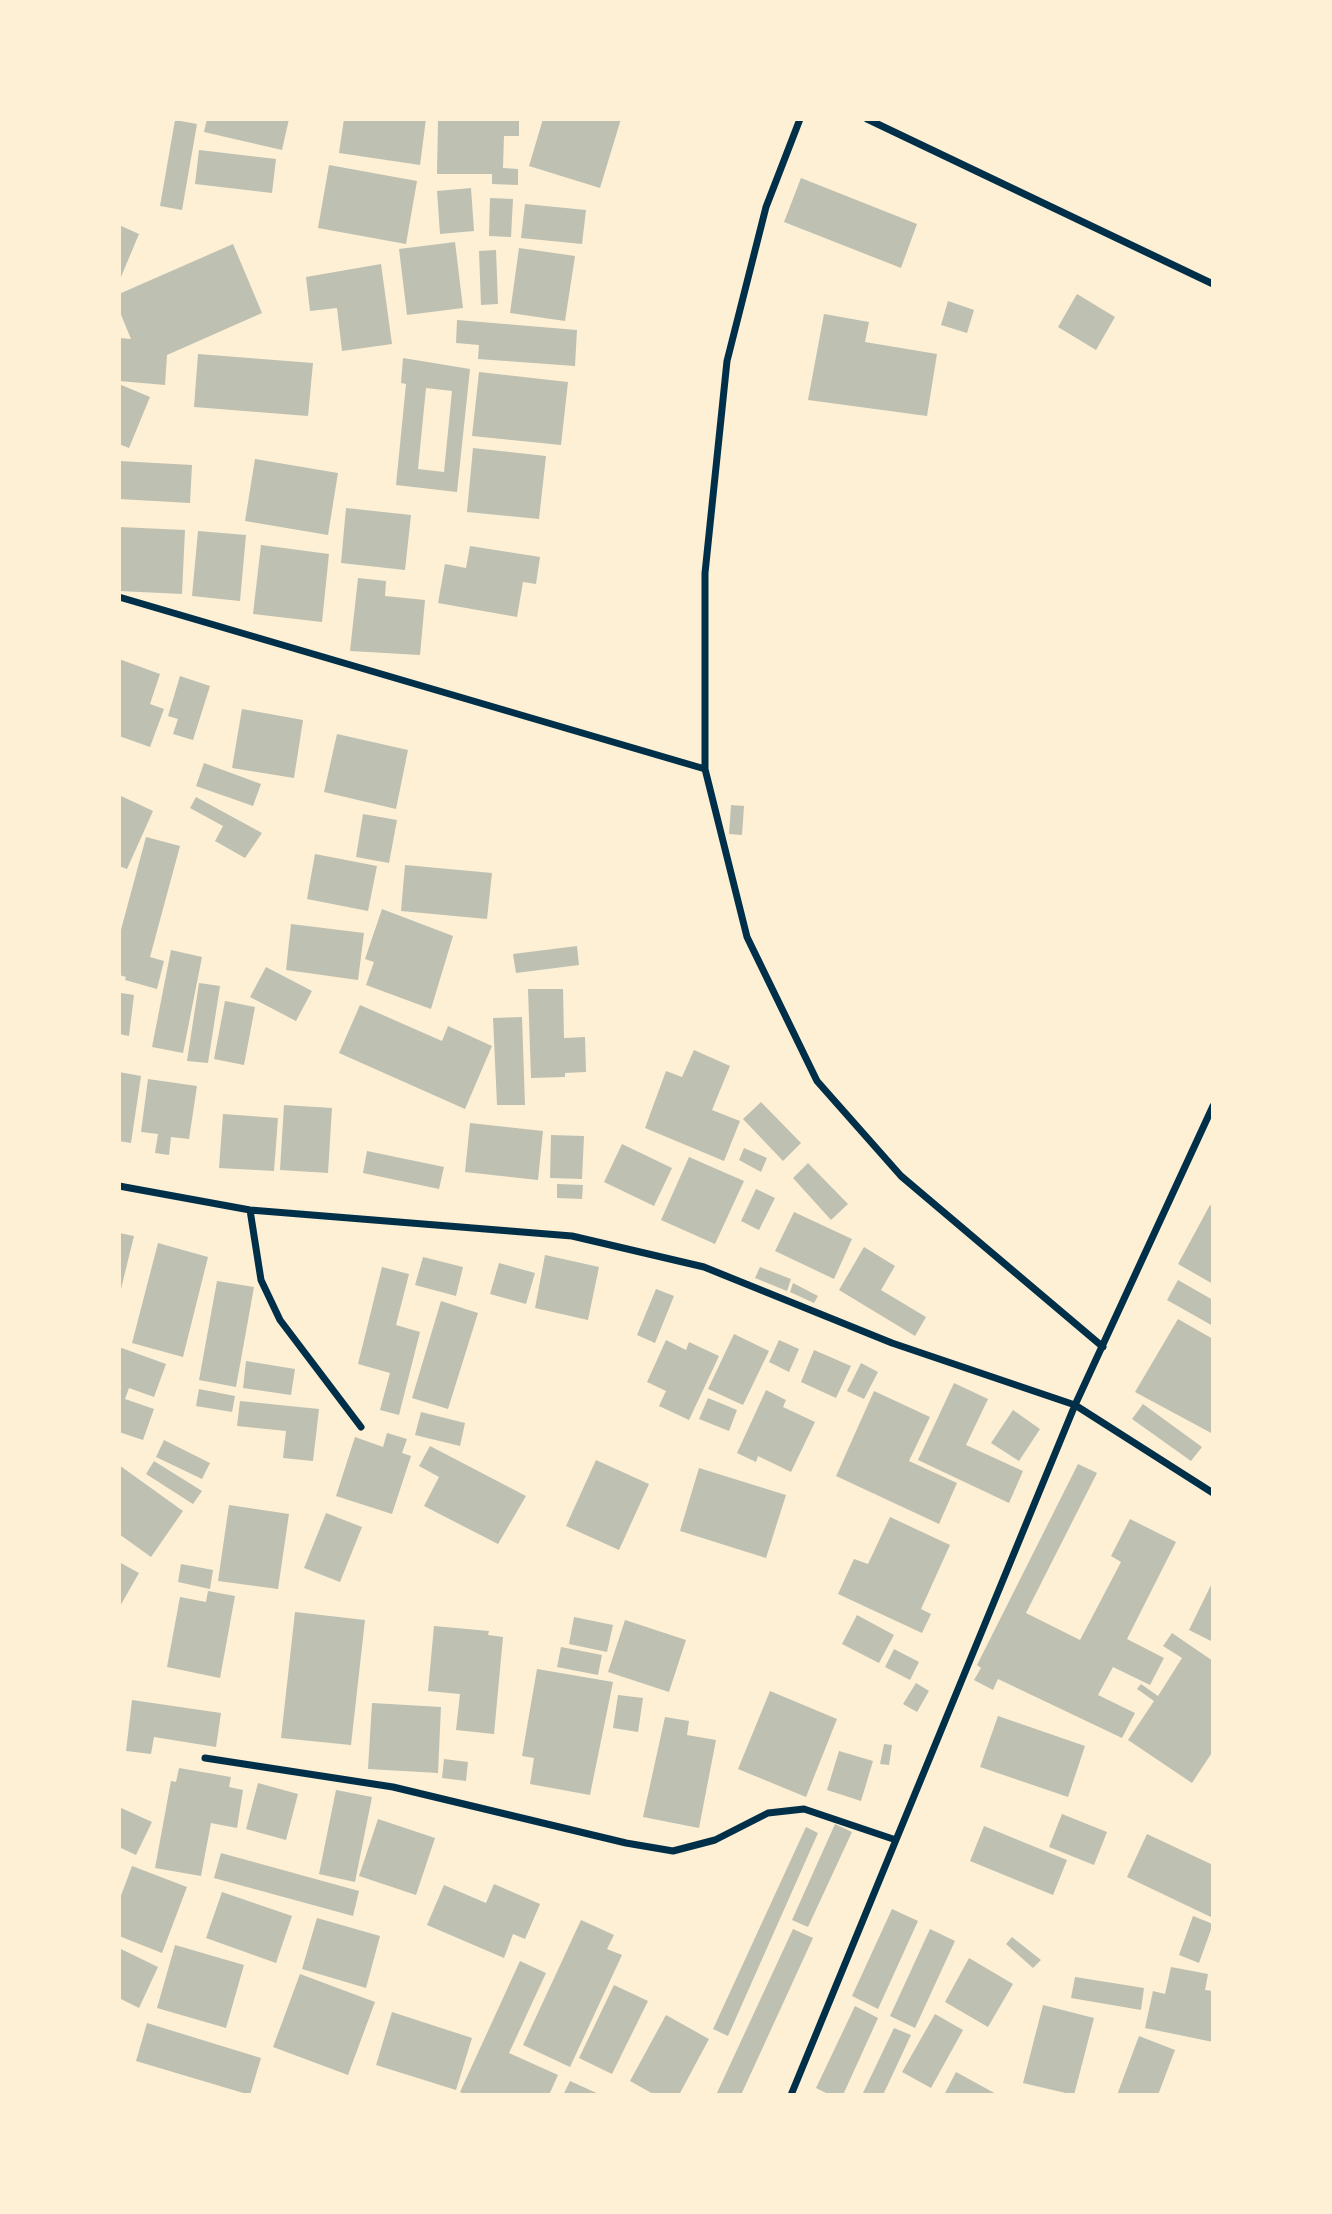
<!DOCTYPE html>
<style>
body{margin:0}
#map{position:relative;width:1332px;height:2214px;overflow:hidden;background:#fdf0d5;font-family:"IBM Plex Serif",serif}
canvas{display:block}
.frame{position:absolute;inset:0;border:121px solid #fdf0d5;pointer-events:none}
</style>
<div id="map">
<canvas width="1332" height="2214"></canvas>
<div class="frame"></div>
</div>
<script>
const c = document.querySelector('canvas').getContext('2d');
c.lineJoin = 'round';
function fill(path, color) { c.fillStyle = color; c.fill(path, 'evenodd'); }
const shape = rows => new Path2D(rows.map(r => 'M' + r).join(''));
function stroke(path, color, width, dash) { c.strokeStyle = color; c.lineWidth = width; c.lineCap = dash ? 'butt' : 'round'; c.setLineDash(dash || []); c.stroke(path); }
fill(shape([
 [207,119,289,119,282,150,204,132],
 [344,119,426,119,420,165,339,153],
 [438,119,519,119,519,136,504,136,503,168,518,169,518,185,492,184,492,174,437,174],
 [543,119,621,119,600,188,529,166],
 [175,120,197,124,182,210,160,206],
 [199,150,276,159,272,193,195,184],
 [329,165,417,181,406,244,318,228],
 [801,178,917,224,901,268,784,222],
 [471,188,474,231,440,234,437,191],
 [490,198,513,199,511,237,489,236],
 [525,204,586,210,582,244,521,238],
 [119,225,139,234,121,277,119,276],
 [455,242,463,308,407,315,399,249],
 [233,244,262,313,167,355,165,385,119,381,119,338,131,339,119,310,119,294],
 [519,248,575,256,565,321,510,313],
 [496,250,498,304,481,305,479,251],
 [381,264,392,344,342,351,337,308,310,311,306,277],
 [1077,294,1115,317,1096,350,1058,327],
 [948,301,974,310,967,333,941,325],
 [824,314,869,322,865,342,937,354,927,416,808,400],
 [457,320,577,330,575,366,478,359,479,345,456,343],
 [198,354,313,363,308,416,194,407],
 [403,358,470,369,457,492,396,485,406,384,401,383],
 [426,388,452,391,444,472,418,469],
 [479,372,568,382,561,445,472,436],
 [119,384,150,397,129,448,119,444],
 [473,448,546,456,539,519,467,512],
 [255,459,338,473,328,535,245,521],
 [119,461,192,465,190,503,119,499],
 [346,508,411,515,405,570,341,563],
 [119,527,185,530,182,594,119,591],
 [198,531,246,535,240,601,192,596],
 [261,545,329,554,322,622,253,614],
 [470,546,540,557,536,584,523,582,517,617,438,603,445,564,466,568],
 [358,578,386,581,385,596,425,600,420,655,350,651],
 [119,659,160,674,150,704,164,709,150,747,119,736],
 [180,676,210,686,193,740,173,734,178,719,168,716],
 [242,709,303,720,294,778,232,768],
 [337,734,408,750,396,809,324,792],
 [204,763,261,784,253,806,196,786],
 [119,795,153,811,127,869,119,866],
 [196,797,262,833,245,858,215,841,223,826,190,808],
 [731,805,744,806,742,835,729,834],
 [363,814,397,820,389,863,356,857],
 [146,837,180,846,150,957,164,961,157,989,125,980,126,977,119,975,119,937],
 [315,854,377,866,368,911,307,899],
 [405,865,492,873,487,919,401,911],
 [382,909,453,936,431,1009,366,985,374,962,365,959],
 [291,924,364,933,358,980,286,970],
 [577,946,579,965,516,973,513,954],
 [171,950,202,957,183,1053,152,1047],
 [266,967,312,991,296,1021,250,997],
 [199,983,220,986,208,1063,187,1061],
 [528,989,563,989,564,1038,585,1037,586,1072,565,1073,565,1077,531,1078],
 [121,993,134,995,129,1036,119,1034],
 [225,1001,255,1007,244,1065,214,1059],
 [360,1005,442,1041,448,1026,492,1046,465,1109,339,1053],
 [522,1017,525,1105,497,1105,493,1018],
 [694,1050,730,1066,712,1110,740,1121,724,1161,645,1128,666,1071,682,1077],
 [119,1072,141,1076,131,1143,119,1141],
 [148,1079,197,1086,189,1139,171,1137,169,1155,155,1153,158,1134,141,1132],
 [761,1102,801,1143,783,1161,743,1119],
 [284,1105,332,1108,328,1173,280,1170],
 [223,1114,278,1118,274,1171,219,1168],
 [470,1123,543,1131,538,1180,465,1172],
 [551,1135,584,1136,582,1179,550,1178],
 [622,1144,672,1168,654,1206,604,1182],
 [744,1148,767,1158,761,1172,739,1160],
 [367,1151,444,1167,439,1189,363,1173],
 [689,1157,744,1181,715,1244,661,1220],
 [808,1163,848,1204,831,1220,793,1178],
 [557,1184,583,1185,582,1199,557,1198],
 [756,1189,775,1198,759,1230,741,1221],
 [1210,1205,1213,1207,1213,1284,1178,1264],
 [794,1212,852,1239,834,1279,775,1251],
 [119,1233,134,1236,120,1293,119,1293],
 [158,1243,208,1257,183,1357,132,1343],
 [864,1247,895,1266,881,1290,926,1317,915,1336,839,1290],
 [545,1255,599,1267,588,1320,535,1308],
 [423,1257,463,1267,456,1296,415,1285],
 [499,1263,535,1273,526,1304,490,1294],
 [382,1267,409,1274,396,1325,420,1332,399,1415,380,1410,390,1373,358,1364],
 [760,1267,791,1279,787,1291,755,1278],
 [1178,1280,1213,1300,1213,1326,1167,1300],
 [217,1281,254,1287,236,1387,199,1380],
 [793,1283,818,1296,814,1303,790,1292],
 [656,1289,674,1296,655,1343,637,1335],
 [441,1301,478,1313,448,1409,412,1398],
 [1178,1319,1213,1339,1213,1434,1135,1392],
 [734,1334,769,1351,743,1405,708,1389],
 [666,1340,686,1350,689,1342,719,1356,689,1420,659,1406,666,1391,647,1382],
 [779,1340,799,1349,789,1372,769,1362],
 [119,1347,166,1364,154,1397,129,1388,125,1399,154,1409,143,1440,119,1432],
 [814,1350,851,1366,836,1398,801,1382],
 [246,1361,295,1369,291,1395,243,1388],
 [861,1363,878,1372,864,1399,847,1391],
 [954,1383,988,1399,966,1445,1023,1471,1009,1503,918,1460],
 [199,1389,235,1396,232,1412,196,1406],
 [766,1390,786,1400,783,1407,815,1422,791,1472,758,1456,756,1462,737,1453],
 [874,1391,930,1417,909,1461,957,1483,939,1524,836,1476],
 [708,1398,737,1410,729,1431,699,1419],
 [240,1401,319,1409,313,1461,283,1458,286,1431,237,1426],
 [1143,1404,1202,1447,1191,1461,1132,1419],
 [1013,1410,1040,1429,1019,1461,991,1443],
 [421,1412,465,1423,460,1446,415,1435],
 [387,1433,407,1439,402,1453,411,1456,392,1514,336,1496,355,1437,383,1447],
 [164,1440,210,1463,202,1479,156,1457],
 [430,1446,526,1496,498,1544,424,1506,439,1477,419,1466],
 [596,1460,649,1484,619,1550,566,1526],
 [154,1461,202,1491,193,1504,146,1474],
 [1078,1464,1097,1473,1026,1613,1080,1640,1121,1562,1111,1556,1130,1519,1176,1542,1127,1639,1164,1658,1150,1685,1113,1667,1098,1695,1135,1713,1122,1738,998,1679,993,1690,974,1680,981,1668,977,1665],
 [119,1465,183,1511,151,1557,119,1534],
 [699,1468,786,1495,766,1558,680,1531],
 [229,1505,289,1514,278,1589,218,1581],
 [326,1513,362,1527,340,1582,304,1568],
 [890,1517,950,1545,921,1609,931,1614,922,1633,838,1594,854,1559,868,1564],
 [119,1562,139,1573,119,1608],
 [181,1564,213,1570,210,1589,178,1582],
 [1213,1581,1213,1642,1189,1630],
 [208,1591,235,1596,220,1678,167,1667,180,1597,206,1602],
 [295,1612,365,1620,351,1745,281,1738],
 [857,1615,894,1635,879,1663,842,1644],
 [574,1617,613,1625,607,1652,569,1644],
 [625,1620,686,1640,669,1692,608,1672],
 [434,1626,489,1631,488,1635,503,1637,494,1734,456,1730,460,1694,428,1691],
 [1172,1633,1213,1661,1213,1751,1192,1783,1128,1740,1154,1701,1137,1689,1141,1684,1158,1696,1182,1658,1163,1646],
 [561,1647,602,1655,598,1675,557,1667],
 [894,1649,919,1662,910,1680,885,1667],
 [537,1669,613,1682,590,1795,530,1784,534,1758,522,1756],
 [916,1683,929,1691,917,1712,903,1704],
 [770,1691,837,1719,806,1797,738,1769],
 [618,1695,643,1698,638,1732,613,1728],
 [132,1700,221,1713,216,1747,154,1737,151,1754,126,1751],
 [372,1703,441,1707,438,1773,368,1769],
 [998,1716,1085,1746,1068,1797,980,1767],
 [665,1717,689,1721,687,1735,716,1740,699,1828,643,1817],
 [884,1744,892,1745,889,1765,880,1764],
 [839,1751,873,1761,861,1801,827,1790],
 [444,1759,468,1762,466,1781,442,1778],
 [179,1768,231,1777,229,1787,243,1790,237,1828,211,1823,201,1876,155,1868,171,1781,176,1782],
 [258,1783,298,1794,286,1840,246,1829],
 [336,1790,372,1797,355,1882,319,1874],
 [119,1807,152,1822,136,1855,119,1847],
 [1062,1814,1107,1832,1094,1865,1049,1847],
 [378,1819,435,1838,416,1895,359,1876],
 [835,1824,852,1832,808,1927,792,1920],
 [984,1826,1067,1860,1053,1895,970,1861],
 [806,1827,818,1833,728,2036,713,2029],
 [1147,1834,1213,1865,1213,1918,1127,1877],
 [221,1853,359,1891,353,1916,214,1878],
 [132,1866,187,1887,162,1953,119,1936,119,1901],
 [494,1884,540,1904,525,1939,513,1934,504,1958,427,1925,444,1885,486,1903],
 [222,1892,292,1916,276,1963,206,1938],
 [892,1909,918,1921,878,2009,852,1996],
 [1193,1916,1213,1924,1199,1963,1179,1955],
 [317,1918,380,1936,366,1988,302,1969],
 [581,1920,614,1935,607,1949,622,1955,570,2067,523,2045],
 [793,1929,813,1938,741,2095,716,2095],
 [930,1929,955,1941,915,2028,890,2016],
 [1012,1937,1041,1960,1033,1968,1006,1944],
 [175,1945,244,1965,226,2028,157,2008],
 [119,1948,158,1967,139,2008,119,1998],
 [969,1958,1013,1984,988,2027,945,2002],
 [520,1961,546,1973,509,2053,558,2075,549,2095,466,2095,460,2092],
 [1171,1967,1208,1974,1205,1990,1213,1991,1213,2042,1145,2028,1153,1991,1165,1994],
 [300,1974,375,2002,348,2075,273,2047],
 [1075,1977,1144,1988,1141,2010,1071,1998],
 [614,1985,648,2001,612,2074,579,2058],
 [1043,2005,1094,2018,1074,2095,1023,2083],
 [855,2006,878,2018,843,2095,830,2095,816,2088],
 [392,2012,472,2038,456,2090,376,2065],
 [935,2014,963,2030,931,2088,902,2072],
 [666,2015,709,2039,679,2095,655,2095,630,2081],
 [147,2023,261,2058,250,2095,136,2061],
 [894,2028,911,2035,883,2095,862,2095],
 [1139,2036,1175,2050,1158,2095,1117,2095],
 [956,2072,998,2095,944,2095],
 [570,2081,601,2095,563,2095]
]), '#bec0b2');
stroke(shape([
 [800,119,766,207,727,361,705,573,705,769,747,937,817,1081,901,1176,1103,1347],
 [867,119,1213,284],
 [119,597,705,769],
 [119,1186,250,1210,572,1236,704,1267,892,1343,1075,1405,1213,1493],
 [250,1210,261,1280,280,1320,361,1427],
 [205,1758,393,1787,626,1843,673,1851,715,1840,768,1813,804,1809,896,1840],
 [791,2095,1075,1405,1213,1106]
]), '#003049', 7);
</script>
